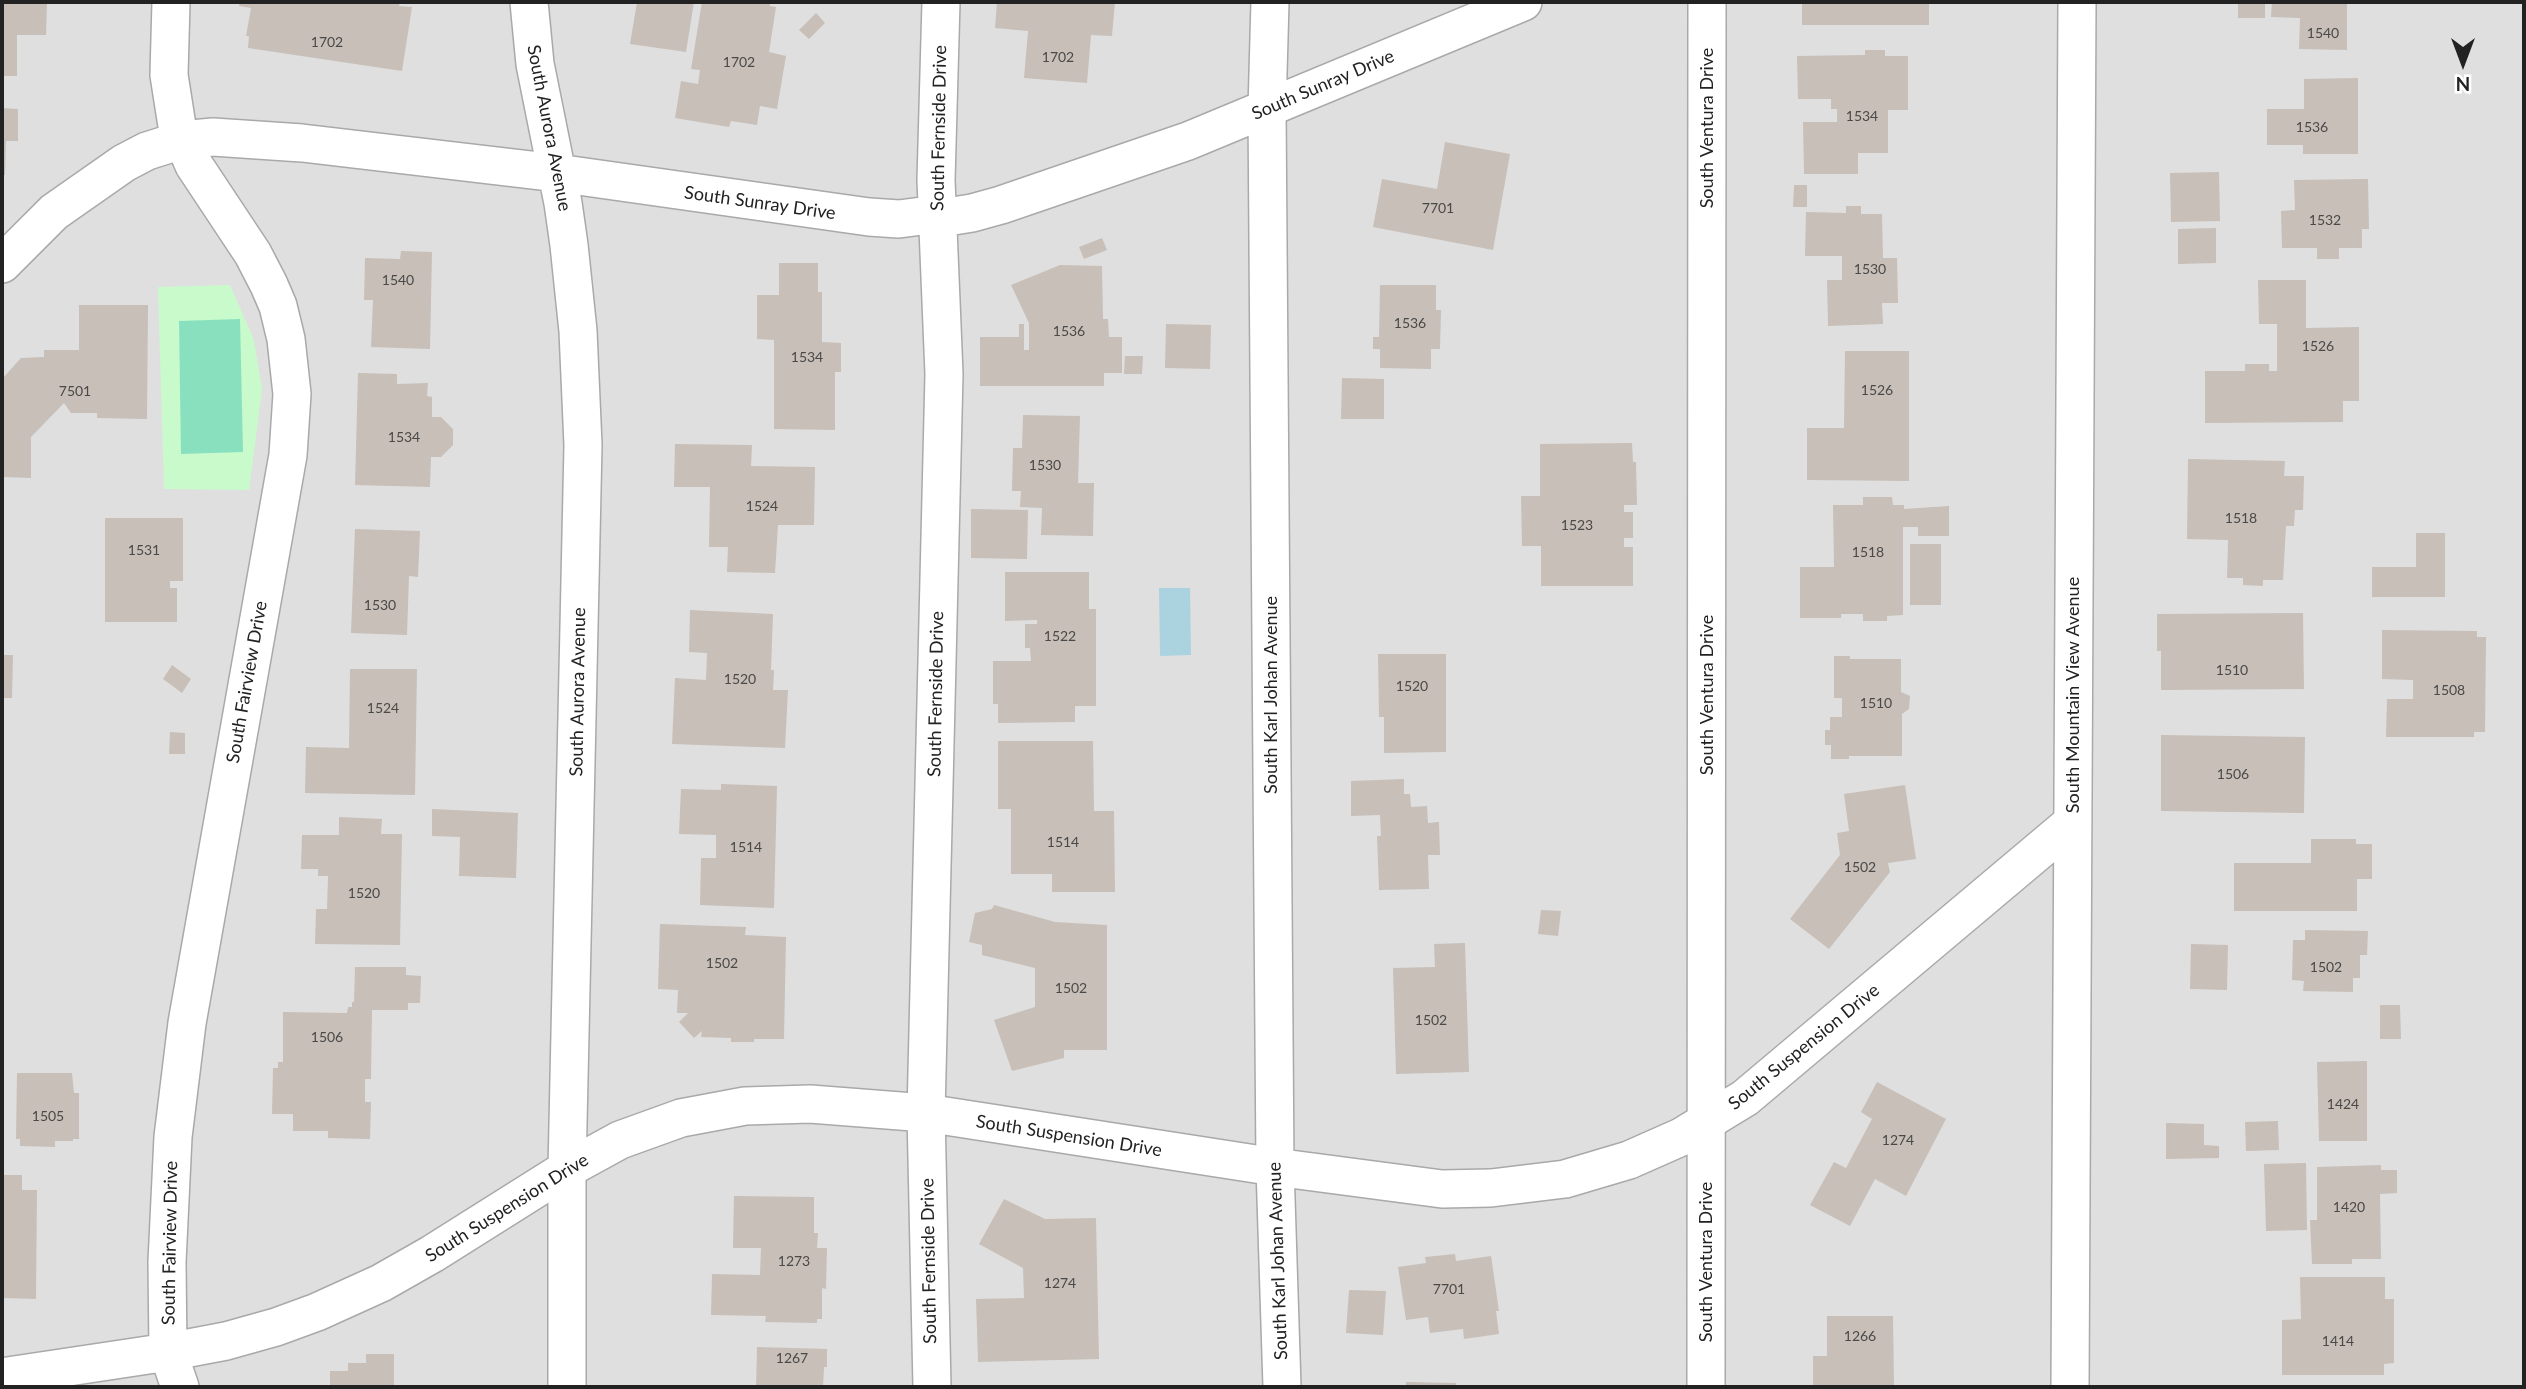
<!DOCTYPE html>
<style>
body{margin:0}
#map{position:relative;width:2526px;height:1389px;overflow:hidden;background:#f2efe9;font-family:Lato,sans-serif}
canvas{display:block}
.frame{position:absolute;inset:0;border:4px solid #222;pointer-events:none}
.north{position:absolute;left:2428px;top:28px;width:70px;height:70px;-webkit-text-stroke:5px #fff;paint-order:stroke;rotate:180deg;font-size:19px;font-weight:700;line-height:28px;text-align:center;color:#222}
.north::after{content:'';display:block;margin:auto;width:24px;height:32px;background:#222;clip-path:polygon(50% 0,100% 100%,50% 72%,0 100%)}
</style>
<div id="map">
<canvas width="2526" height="1389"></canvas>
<div class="frame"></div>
<div class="north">N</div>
</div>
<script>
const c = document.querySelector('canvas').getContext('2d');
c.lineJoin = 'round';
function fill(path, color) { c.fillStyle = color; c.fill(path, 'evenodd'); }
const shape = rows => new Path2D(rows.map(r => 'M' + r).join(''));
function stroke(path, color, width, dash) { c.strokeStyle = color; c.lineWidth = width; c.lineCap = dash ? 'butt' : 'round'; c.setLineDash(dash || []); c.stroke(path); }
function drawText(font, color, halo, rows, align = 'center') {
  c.font = font + ' Lato,sans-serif'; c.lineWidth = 7; c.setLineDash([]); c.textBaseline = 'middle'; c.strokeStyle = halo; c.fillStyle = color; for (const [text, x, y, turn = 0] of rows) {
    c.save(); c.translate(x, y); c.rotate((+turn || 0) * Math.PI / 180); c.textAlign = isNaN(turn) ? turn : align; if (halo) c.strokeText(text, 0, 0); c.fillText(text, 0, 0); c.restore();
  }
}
fill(shape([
 [2,2,2524,2,2524,1387,2,1387]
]), '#e0dfdf');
fill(shape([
 [230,285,254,340,262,390,249,490,164,489,158,287]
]), '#c8facc');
fill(shape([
 [240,319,243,452,181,454,179,321]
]), '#88e0be');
fill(shape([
 [1159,588,1190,588,1191,655,1160,656]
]), '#aad3df');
fill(shape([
 [2,2,47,2,46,35,17,35,17,76,2,76],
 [240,2,400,2,399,6,412,7,402,71,248,48,249,36,246,36,251,8,239,6],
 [637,2,694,2,686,52,630,44],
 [702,2,770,2,770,6,776,7,769,52,786,56,777,109,760,106,757,125,731,121,729,127,675,118,681,81,698,84,700,70,691,69],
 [997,2,1115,2,1112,36,1091,35,1087,83,1024,78,1028,31,995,28],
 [1802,2,1929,2,1929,25,1802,25],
 [2238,2,2265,2,2265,18,2238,18],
 [2272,2,2347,2,2347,50,2299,49,2300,18,2271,17],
 [816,13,825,23,809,39,799,30],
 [1865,50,1885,50,1885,56,1908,56,1908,110,1888,110,1888,153,1858,153,1858,174,1804,174,1803,122,1837,122,1837,109,1831,109,1831,99,1798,99,1797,56,1865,55],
 [2358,78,2358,154,2303,154,2303,145,2267,145,2267,109,2304,109,2304,79],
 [2,108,18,109,18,141,6,141,5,175,2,175],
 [1445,142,1510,154,1493,250,1373,227,1382,179,1437,189],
 [2219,172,2220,221,2171,222,2170,173],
 [2368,179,2369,229,2362,229,2362,248,2339,248,2339,259,2317,259,2317,248,2282,248,2281,211,2295,210,2294,180],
 [1794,185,1807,185,1807,207,1793,207],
 [1846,206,1861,206,1861,214,1882,214,1883,258,1897,258,1898,303,1882,303,1883,324,1828,326,1827,280,1842,280,1842,256,1805,256,1806,212,1846,213],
 [2216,228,2216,263,2178,264,2178,229],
 [1102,238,1107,250,1084,259,1079,247],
 [401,251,432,252,430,349,371,347,373,300,364,300,365,258,400,259],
 [779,263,818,263,818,292,822,292,822,342,841,343,841,372,835,372,835,430,774,429,774,340,757,339,757,295,779,295],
 [1060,265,1102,266,1103,319,1108,319,1109,337,1122,337,1122,373,1104,373,1104,386,980,386,980,337,1019,337,1019,324,1024,324,1024,350,1029,350,1029,323,1011,285],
 [2258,280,2306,280,2306,328,2359,327,2359,401,2343,401,2343,422,2205,423,2205,371,2245,371,2245,364,2269,364,2269,371,2277,371,2277,324,2259,324],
 [1380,285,1436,285,1436,310,1441,310,1440,349,1431,349,1431,369,1380,368,1380,349,1373,349,1373,337,1379,337],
 [79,305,148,305,147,419,97,418,97,413,71,413,64,403,31,437,31,478,2,477,2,379,21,358,44,357,44,350,79,350],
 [1166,324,1211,325,1210,369,1165,368],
 [1845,351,1909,351,1909,481,1807,480,1807,428,1844,428],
 [1125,356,1143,356,1142,374,1124,374],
 [358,373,397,374,397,384,428,383,427,396,432,397,432,417,441,417,453,429,453,445,441,457,431,457,430,487,355,485],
 [1342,378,1384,379,1384,419,1341,419],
 [1023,415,1080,416,1078,483,1094,483,1093,536,1041,535,1042,508,1020,507,1021,491,1012,491,1013,448,1022,448],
 [1632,443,1633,462,1636,462,1637,505,1624,505,1624,512,1633,512,1633,538,1624,538,1624,547,1633,547,1633,586,1541,586,1541,546,1522,546,1521,496,1540,496,1540,444],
 [675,444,752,445,751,466,815,467,814,525,778,525,775,573,727,572,728,547,709,547,710,487,674,487],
 [2188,459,2285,461,2284,476,2304,476,2303,510,2295,510,2294,526,2286,526,2283,580,2263,580,2263,586,2243,585,2243,578,2227,578,2228,540,2187,539],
 [1863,497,1892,497,1893,505,1904,505,1904,509,1949,506,1949,536,1918,536,1918,527,1903,527,1903,615,1887,616,1887,621,1863,621,1863,614,1841,614,1841,618,1800,618,1800,567,1834,567,1833,505,1863,505],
 [971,509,1028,510,1027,559,971,558],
 [105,518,183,518,183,581,170,581,170,588,177,588,177,622,105,622],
 [355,529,420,531,418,577,409,576,407,635,351,633],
 [2416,533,2445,533,2445,597,2372,597,2372,567,2416,567],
 [1910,544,1941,544,1941,605,1910,605],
 [1005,572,1089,572,1089,609,1096,609,1096,706,1075,706,1075,722,998,723,998,704,993,704,993,661,1031,661,1030,648,1025,648,1025,624,1037,624,1037,620,1005,621],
 [690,610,773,614,771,670,774,670,773,690,788,690,785,748,672,744,675,678,706,680,707,653,689,652],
 [2303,613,2304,689,2161,690,2161,651,2157,651,2157,614],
 [2382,630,2477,631,2477,637,2486,637,2485,732,2474,732,2474,737,2386,737,2387,699,2413,699,2413,680,2382,679],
 [1378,654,1446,654,1446,752,1384,753,1384,717,1379,717],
 [2,655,13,655,12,698,2,698],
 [1834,656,1850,656,1850,659,1901,659,1901,692,1910,696,1909,709,1902,714,1902,756,1849,756,1849,759,1831,759,1831,745,1825,745,1825,730,1830,730,1830,717,1842,717,1842,698,1834,698],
 [172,665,191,679,182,693,163,679],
 [350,669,417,669,415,795,305,793,306,747,349,748],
 [170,732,185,733,185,754,169,754],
 [2161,735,2305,737,2304,813,2161,811],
 [998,741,1093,741,1094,811,1114,811,1115,892,1052,892,1052,874,1011,874,1011,809,998,809],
 [1404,779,1404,794,1410,794,1411,807,1427,806,1428,823,1439,822,1440,855,1428,855,1429,889,1379,890,1377,836,1381,836,1380,815,1351,816,1351,781],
 [721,784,777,786,774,908,700,905,701,858,716,858,716,835,679,834,681,789,721,790],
 [1905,785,1916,859,1888,863,1890,872,1829,949,1790,919,1840,855,1837,833,1849,831,1844,794],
 [432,809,518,813,516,878,459,876,460,837,432,836],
 [339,817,382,819,381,834,402,834,400,945,315,944,316,909,327,909,328,876,318,876,318,869,301,869,302,835,339,835],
 [2311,839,2356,839,2356,844,2372,844,2372,879,2357,879,2357,911,2234,911,2234,863,2311,863],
 [994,905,1055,922,1107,925,1107,1050,1064,1050,1064,1058,1012,1071,994,1020,1035,1007,1035,968,982,955,982,945,969,942,975,913,992,909],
 [1541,910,1561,911,1558,936,1538,934],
 [660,924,746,927,745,935,786,937,784,1039,754,1039,754,1042,731,1042,731,1038,701,1037,702,1031,694,1038,679,1022,688,1013,677,1013,678,990,658,989],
 [2305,930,2368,931,2367,955,2360,955,2360,978,2353,978,2353,992,2303,991,2304,981,2292,980,2293,940,2305,940],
 [1465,943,1469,1072,1396,1074,1393,968,1435,967,1434,944],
 [2191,944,2228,945,2227,990,2190,989],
 [355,967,406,967,406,975,421,976,420,1003,408,1003,408,1010,372,1010,371,1079,365,1079,365,1102,371,1102,370,1139,328,1138,328,1131,293,1131,293,1114,272,1114,273,1068,278,1068,278,1062,283,1062,283,1012,347,1013,348,1007,352,1007,352,1002,354,1002],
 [2380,1005,2400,1005,2401,1039,2380,1039],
 [2367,1061,2367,1141,2319,1141,2317,1062],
 [17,1073,72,1073,74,1093,79,1093,79,1139,73,1139,73,1141,55,1141,55,1147,20,1146,20,1139,16,1139],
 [1877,1082,1946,1119,1906,1196,1875,1179,1850,1226,1810,1205,1834,1162,1846,1168,1872,1119,1861,1112],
 [2278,1121,2279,1150,2246,1151,2245,1122],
 [2166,1123,2204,1124,2204,1145,2219,1146,2219,1158,2166,1159],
 [2306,1163,2307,1230,2266,1231,2264,1164],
 [2381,1165,2381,1170,2397,1170,2397,1193,2380,1194,2381,1259,2352,1259,2352,1264,2312,1264,2310,1220,2317,1220,2317,1167],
 [2,1175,22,1175,22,1190,37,1190,36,1299,2,1298],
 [734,1196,814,1197,814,1233,818,1233,817,1248,827,1248,826,1289,822,1288,822,1319,817,1319,817,1323,765,1322,766,1316,711,1315,712,1274,760,1275,761,1248,733,1248],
 [1004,1199,1045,1219,1096,1218,1099,1359,978,1362,976,1299,1024,1298,1023,1268,979,1244],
 [1455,1254,1456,1261,1491,1256,1499,1311,1496,1311,1499,1334,1464,1339,1463,1329,1430,1333,1428,1317,1406,1320,1398,1267,1426,1263,1425,1257],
 [2300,1277,2385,1277,2385,1299,2394,1299,2394,1363,2384,1364,2384,1375,2282,1375,2282,1320,2301,1319],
 [1349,1290,1386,1291,1383,1335,1346,1333],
 [1827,1316,1893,1316,1894,1387,1813,1387,1813,1356,1827,1356],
 [757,1347,827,1349,827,1367,824,1367,823,1387,756,1387],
 [366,1354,394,1354,394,1387,330,1387,330,1371,348,1371,348,1363,366,1363],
 [1406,1382,1456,1383,1456,1387,1406,1387]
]), '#c7bfb8');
const minor = shape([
 [171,2,169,75,177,126,194,165,253,254,269,285,278,306,286,339,292,394,288,455,187,1023,173,1137,167,1262,168,1352,180,1387],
 [529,2,535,64,563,203,569,245,578,331,583,445,567,1169,567,1387],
 [1270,2,1267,109,1275,1167,1282,1387],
 [2,264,54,212,124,163,147,151,182,140,213,137,302,143,557,173,869,217,899,219,937,214,947,217,972,213,1001,205,1188,141,1523,2],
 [2,1377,168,1352,226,1341,276,1327,317,1312,381,1283,432,1254,567,1169,620,1140,681,1118,745,1106,810,1104,926,1113,1275,1167,1442,1189,1491,1188,1565,1179,1629,1160,1681,1137,1745,1098,2073,822],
 [932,1387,926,1113,944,374,936,180,941,2],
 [1706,1387,1707,2],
 [2070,1387,2077,2]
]);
stroke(minor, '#a9a9a9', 40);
stroke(minor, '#fff', 37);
drawText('14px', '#4b4948', null, [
 ["1540",2323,33],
 ["1702",327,42],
 ["1702",1058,57],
 ["1702",739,62],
 ["1534",1862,116],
 ["1536",2312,127],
 ["7701",1438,208],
 ["1532",2325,220],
 ["1530",1870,269],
 ["1540",398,280],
 ["1536",1410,323],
 ["1536",1069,331],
 ["1526",2318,346],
 ["1534",807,357],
 ["1526",1877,390],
 ["7501",75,391],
 ["1534",404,437],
 ["1530",1045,465],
 ["1524",762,506],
 ["1518",2241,518],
 ["1523",1577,525],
 ["1531",144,550],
 ["1518",1868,552],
 ["1530",380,605],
 ["1522",1060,636],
 ["1510",2232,670],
 ["1520",740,679],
 ["1520",1412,686],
 ["1508",2449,690],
 ["1510",1876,703],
 ["1524",383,708],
 ["1506",2233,774],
 ["1514",1063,842],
 ["1514",746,847],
 ["1502",1860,867],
 ["1520",364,893],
 ["1502",722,963],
 ["1502",2326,967],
 ["1502",1071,988],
 ["1502",1431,1020],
 ["1506",327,1037],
 ["1424",2343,1104],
 ["1505",48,1116],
 ["1274",1898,1140],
 ["1420",2349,1207],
 ["1273",794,1261],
 ["1274",1060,1283],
 ["7701",1449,1289],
 ["1266",1860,1336],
 ["1414",2338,1341],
 ["1267",792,1358]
]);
drawText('18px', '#222', '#fff', [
 ["South Sunray Drive",1323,85,-23],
 ["South Aurora Avenue",549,128,79],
 ["South Fernside Drive",939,128,-89],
 ["South Ventura Drive",1707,128,-90],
 ["South Sunray Drive",760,203,8],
 ["South Fairview Drive",247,682,-80],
 ["South Aurora Avenue",578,692,-89],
 ["South Fernside Drive",936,694,-89],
 ["South Karl Johan Avenue",1271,695,-90],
 ["South Ventura Drive",1707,695,-90],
 ["South Mountain View Avenue",2073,695,-90],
 ["South Suspension Drive",1804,1047,-39],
 ["South Suspension Drive",1069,1136,9],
 ["South Suspension Drive",507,1208,-32],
 ["South Fairview Drive",170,1243,-89],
 ["South Fernside Drive",929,1261,-91],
 ["South Karl Johan Avenue",1278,1261,-92],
 ["South Ventura Drive",1706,1262,-90]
]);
</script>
